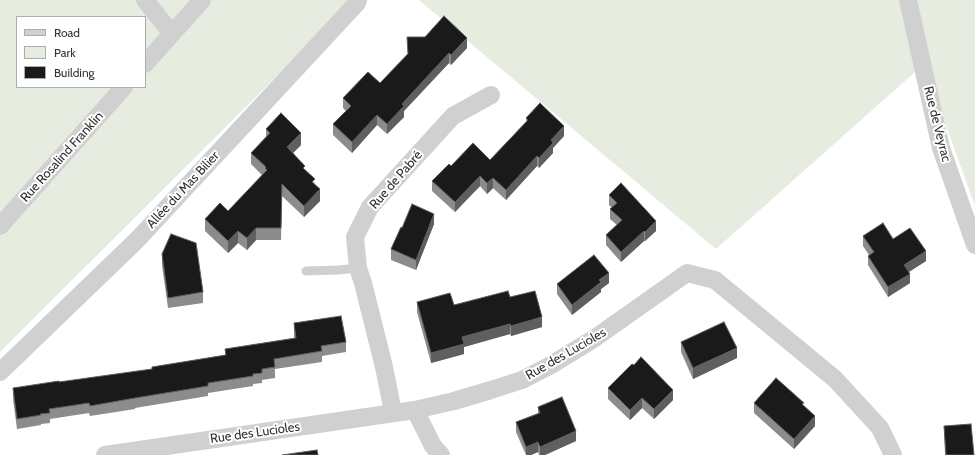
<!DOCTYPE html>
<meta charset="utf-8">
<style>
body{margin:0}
#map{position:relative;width:975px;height:455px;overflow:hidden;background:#fff;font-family:Cabin,sans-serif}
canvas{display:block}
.legend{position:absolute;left:16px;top:16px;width:130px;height:72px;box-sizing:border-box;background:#fff;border:1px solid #adadad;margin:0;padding:5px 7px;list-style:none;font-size:12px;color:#333}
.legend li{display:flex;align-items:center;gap:8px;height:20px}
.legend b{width:20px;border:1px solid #adadad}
</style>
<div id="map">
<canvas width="975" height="455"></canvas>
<ul class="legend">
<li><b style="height:5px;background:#d0d0d0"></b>Road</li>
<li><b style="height:11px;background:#e6ecdf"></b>Park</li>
<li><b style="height:11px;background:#1a1a1a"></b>Building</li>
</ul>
</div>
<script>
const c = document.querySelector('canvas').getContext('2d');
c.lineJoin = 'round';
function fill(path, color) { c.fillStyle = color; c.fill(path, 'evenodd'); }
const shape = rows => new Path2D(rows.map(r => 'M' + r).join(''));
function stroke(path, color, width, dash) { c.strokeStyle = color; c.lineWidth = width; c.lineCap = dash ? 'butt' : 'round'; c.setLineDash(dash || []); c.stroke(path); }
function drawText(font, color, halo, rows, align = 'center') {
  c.font = font + ' Cabin,sans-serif'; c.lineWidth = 4; c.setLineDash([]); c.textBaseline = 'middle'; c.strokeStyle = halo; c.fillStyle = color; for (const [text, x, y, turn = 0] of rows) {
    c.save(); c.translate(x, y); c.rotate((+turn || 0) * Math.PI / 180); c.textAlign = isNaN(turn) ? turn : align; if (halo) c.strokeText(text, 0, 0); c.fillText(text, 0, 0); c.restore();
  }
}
fill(shape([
 [0,0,353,0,0,352],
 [17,17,145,17,145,87,17,87],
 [419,0,975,0,975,206,924,64,716,249]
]), '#e6ecdf');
stroke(shape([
 [306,271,338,270,358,268]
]), '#d0d0d0', 9);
stroke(shape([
 [145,0,172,34],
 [908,0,941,148,975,245],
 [145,64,202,0],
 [0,226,124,87],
 [0,372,137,240,357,3,358,0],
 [415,410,433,446,441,455],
 [393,412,384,367,363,283,358,268,355,237,370,207,453,116,491,95],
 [105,455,415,410,454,401,491,390,522,380,551,365,595,338,687,273,715,280,835,379,880,428,893,455]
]), '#d0d0d0', 18);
fill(shape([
 [467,48,451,65,449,63,404,111,404,117,387,134,377,125,352,153,333,135,333,124,346,111,343,108,343,98,380,83,407,54],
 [526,118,564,136,553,148,553,153,539,168,537,166,506,200,493,188,487,194,480,186,455,212,432,191,432,181,451,166,490,160,526,122],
 [266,129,301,145,293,153,315,184,320,201,304,217,282,196,281,240,256,240,247,250,238,243,228,253,205,231,205,219,228,211,262,175,251,164,251,153,266,137],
 [609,195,656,231,645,241,644,241,621,262,606,245,606,235,617,225,610,219,610,209,612,208,609,205],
 [434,224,416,270,391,260,391,249,402,228],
 [863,236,893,239,926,261,909,272,910,283,888,297,868,265,868,256,869,255,863,246],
 [162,254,203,292,203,303,168,308,162,265],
 [609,283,601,289,601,292,572,315,557,294,557,284],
 [510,297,542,327,511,336,510,334,464,347,464,354,431,363,417,312,417,302,454,305],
 [294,323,346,342,346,352,322,356,322,362,275,369,275,378,262,380,262,383,253,384,253,386,208,393,208,396,135,408,135,409,90,416,89,413,50,419,50,423,41,424,41,425,17,429,13,399,13,388,59,382,152,369,152,367,225,355,225,349,294,338],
 [681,342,737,358,693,379,681,352],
 [608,388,673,400,654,419,642,408,630,420,608,399],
 [754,403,804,406,815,426,794,449,754,413],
 [538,407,576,441,545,455,539,455,538,452,531,455,526,455,516,432,516,422,538,413],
 [944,426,974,455,945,455]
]), '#8c8c8c');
fill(shape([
 [467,38,467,48,451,65,451,55],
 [449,53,449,63,404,111,404,117,387,134,387,124,402,104],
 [377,115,377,125,352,153,352,142],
 [564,126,564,136,553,148,553,153,539,168,539,158,551,140],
 [301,133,301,145,287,159,287,147],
 [537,156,537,166,506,200,506,190],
 [480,176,480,186,455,212,455,202],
 [493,178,493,188,487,194,487,183],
 [320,189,320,201,304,217,304,206],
 [434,214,434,224,416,270,416,260],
 [656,221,656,231,645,241,645,232],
 [256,228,256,240,247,250,247,238],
 [238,231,238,243,228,253,228,241],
 [644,231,644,241,621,262,621,252],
 [926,251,926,261,904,275,904,265],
 [609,273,609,283,601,289,601,292,572,315,572,305,599,280],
 [910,274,910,283,888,297,888,287],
 [542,317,542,327,511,336,511,326],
 [510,324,510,334,464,347,464,354,431,363,431,353,462,337],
 [737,348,737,358,693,379,693,368],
 [673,390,673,400,654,419,654,409],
 [642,398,642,408,630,420,630,410],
 [815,416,815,426,794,449,794,439],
 [576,431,576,441,545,455,540,455,540,447],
 [538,442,538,452,531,455,526,455,526,447]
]), '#5f5f5f');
const building = shape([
 [444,16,467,38,451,55,449,53,402,104,404,106,387,124,377,115,352,142,333,124,351,106,343,98,368,72,380,83,408,54,407,37,425,37,444,16],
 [540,103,564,126,551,140,553,143,539,158,537,156,506,190,493,178,487,183,480,176,455,202,432,181,449,164,451,166,473,143,490,160,528,120,526,118,540,103],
 [281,113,301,133,287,147,305,166,303,168,315,179,312,182,320,189,304,206,282,184,281,228,256,228,247,238,238,231,228,241,205,219,220,203,228,211,267,170,265,168,266,167,251,153,270,133,266,129,281,113],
 [621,183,656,221,645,232,644,231,621,252,606,235,622,220,610,209,617,203,609,195,621,183],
 [412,204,434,214,416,260,391,249,401,227,402,228,412,204],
 [883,223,893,239,910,228,926,251,904,265,910,274,888,287,868,256,874,252,863,236,883,223],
 [171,234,196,243,203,292,168,298,162,254,171,234],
 [594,255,609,273,599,280,601,282,572,305,557,284,594,255],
 [508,291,510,297,535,291,542,317,511,326,510,324,462,337,464,344,431,353,417,302,450,293,454,305,508,291],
 [341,316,346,342,321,346,322,351,274,359,275,367,262,369,262,373,253,374,253,376,208,383,208,386,135,398,90,406,89,403,49,409,50,413,40,414,41,415,17,419,13,388,59,381,59,382,152,369,152,367,226,355,225,349,296,338,294,323,341,316],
 [724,322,737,348,693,368,681,342,724,322],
 [641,357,673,390,654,409,642,398,630,410,608,388,632,364,634,365,641,357],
 [776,378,804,403,802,404,815,416,794,439,754,403,776,378],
 [562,397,576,431,540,447,538,442,526,447,516,422,540,413,538,407,562,397],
 [971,424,974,455,946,455,944,426,971,424],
 [317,450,318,455,282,455,317,450]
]);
fill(building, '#1a1a1a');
stroke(building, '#5f5f5f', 1);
drawText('13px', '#333', '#fff', [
 ["Rue de Veyrac",937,124,76],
 ["Rue Rosalind Franklin",62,157,-48],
 ["Rue de Pabré",396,180,-49],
 ["Allée du Mas Bilier",183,190,-47],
 ["Rue des Lucioles",566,354,-30],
 ["Rue des Lucioles",255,433,-8]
]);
</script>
